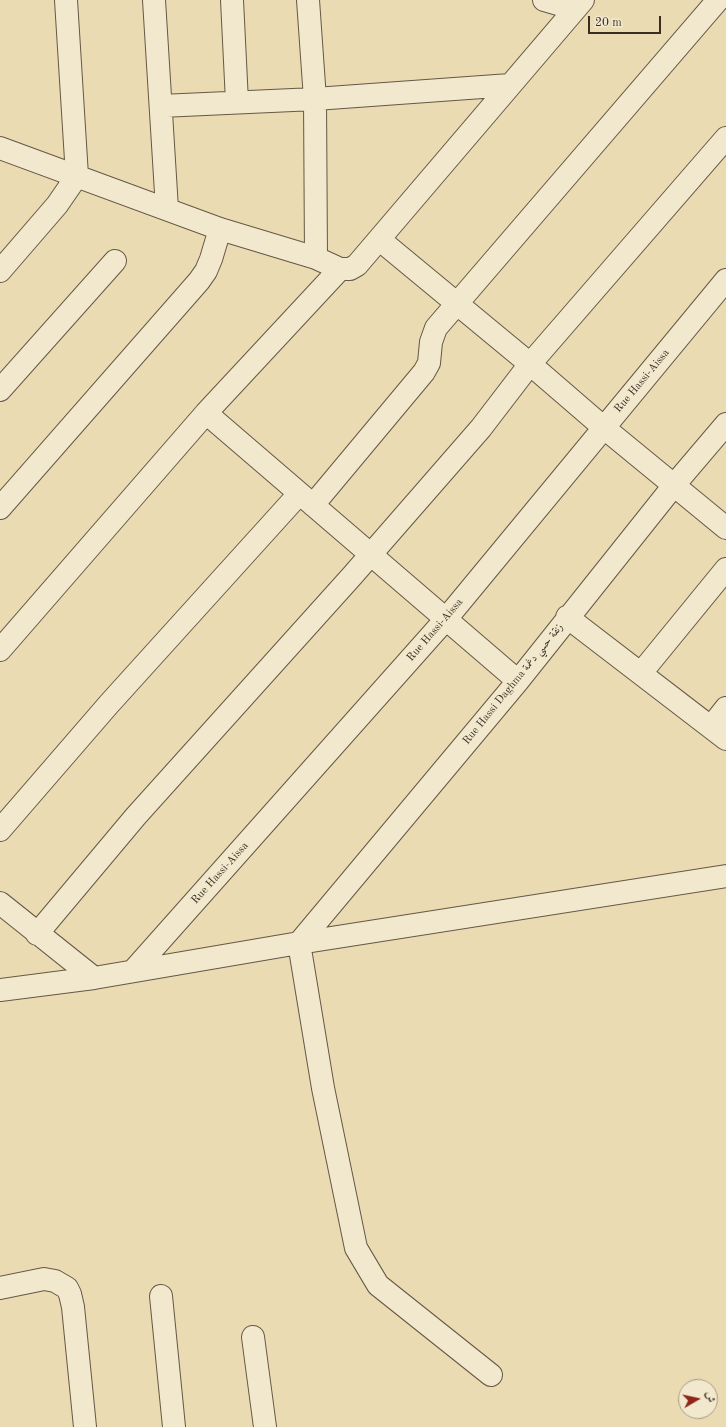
<!DOCTYPE html>
<meta charset="utf-8">
<style>
body{margin:0}
#map{position:relative;width:726px;height:1427px;overflow:hidden;background:#eadbb3;font-family:"Old Standard TT",Amiri,serif}
canvas{display:block}
.north{position:absolute;left:678px;top:1379px;width:40px;height:40px;box-sizing:border-box;background:#f1e8ce;border:1px solid #a79d88;border-radius:50%;rotate:81deg;font-size:11px;font-weight:700;line-height:16px;text-align:center;color:#392d20}
.north::after{content:'';display:block;margin:auto;width:14px;height:18px;background:#8f2418;clip-path:polygon(50% 0,100% 100%,50% 72%,0 100%)}
.scale{position:absolute;left:588px;top:16px;width:73px;height:18px;box-sizing:border-box;border:2px solid #392d20;border-top:0;padding-left:5px;font-size:12px;line-height:14px;white-space:nowrap;color:#392d20;-webkit-text-stroke:3px #f1e8ce;paint-order:stroke}
</style>
<div id="map">
<canvas width="726" height="1427"></canvas>
<div class="north">ش</div>
<div class="scale">20 m</div>
</div>
<script>
const c = document.querySelector('canvas').getContext('2d');
c.lineJoin = 'round';
const shape = rows => new Path2D(rows.map(r => 'M' + r).join(''));
function stroke(path, color, width, dash) { c.strokeStyle = color; c.lineWidth = width; c.lineCap = dash ? 'butt' : 'round'; c.setLineDash(dash || []); c.stroke(path); }
function drawText(font, color, halo, rows, align = 'center') {
  c.font = font + ' "Old Standard TT",Amiri,serif'; c.lineWidth = 3; c.setLineDash([]); c.textBaseline = 'middle'; c.strokeStyle = halo; c.fillStyle = color; for (const [text, x, y, turn = 0] of rows) {
    c.save(); c.translate(x, y); c.rotate((+turn || 0) * Math.PI / 180); c.textAlign = isNaN(turn) ? turn : align; if (halo) c.strokeText(text, 0, 0); c.fillText(text, 0, 0); c.restore();
  }
}
const minor = shape([
 [154,0,167,209],
 [232,0,237,102],
 [308,0,315,99,316,258],
 [544,0,575,9],
 [161,106,315,99,510,85],
 [0,148,220,229,316,258,340,269],
 [380,240,530,364,603,427,726,528],
 [0,271,57,205,77,176,66,0],
 [0,390,115,261],
 [206,413,518,681],
 [313,505,424,372,429,363,431,342,436,328,718,0],
 [0,508,199,281,206,271,211,259,220,229],
 [567,617,726,739],
 [0,650,206,413,340,269,350,269,357,265,583,0],
 [641,673,726,569],
 [711,727,726,708],
 [0,830,109,704,299,494],
 [0,903,94,978],
 [37,934,136,816,352,576,481,428,530,364,726,138],
 [133,971,446,619,726,280],
 [0,990,94,978,299,943,726,876],
 [0,1288,44,1279,55,1281,67,1288,70,1294,73,1307,85,1427],
 [161,1296,174,1427],
 [253,1337,265,1427],
 [491,1375,378,1285,356,1248,323,1088,299,943,518,681,675,484,726,424]
]);
stroke(minor, '#655845', 24);
stroke(minor, '#f1e8ce', 22);
drawText('11px', '#392d20', '#f1e8ce', [
 ["Rue Hassi-Aissa",642,381,-50],
 ["Rue Hassi-Aissa",435,630,-49],
 ["Rue Hassi Daghma زنقة حسي دغمة",513,684,-51],
 ["Rue Hassi-Aissa",220,873,-48]
]);
</script>
